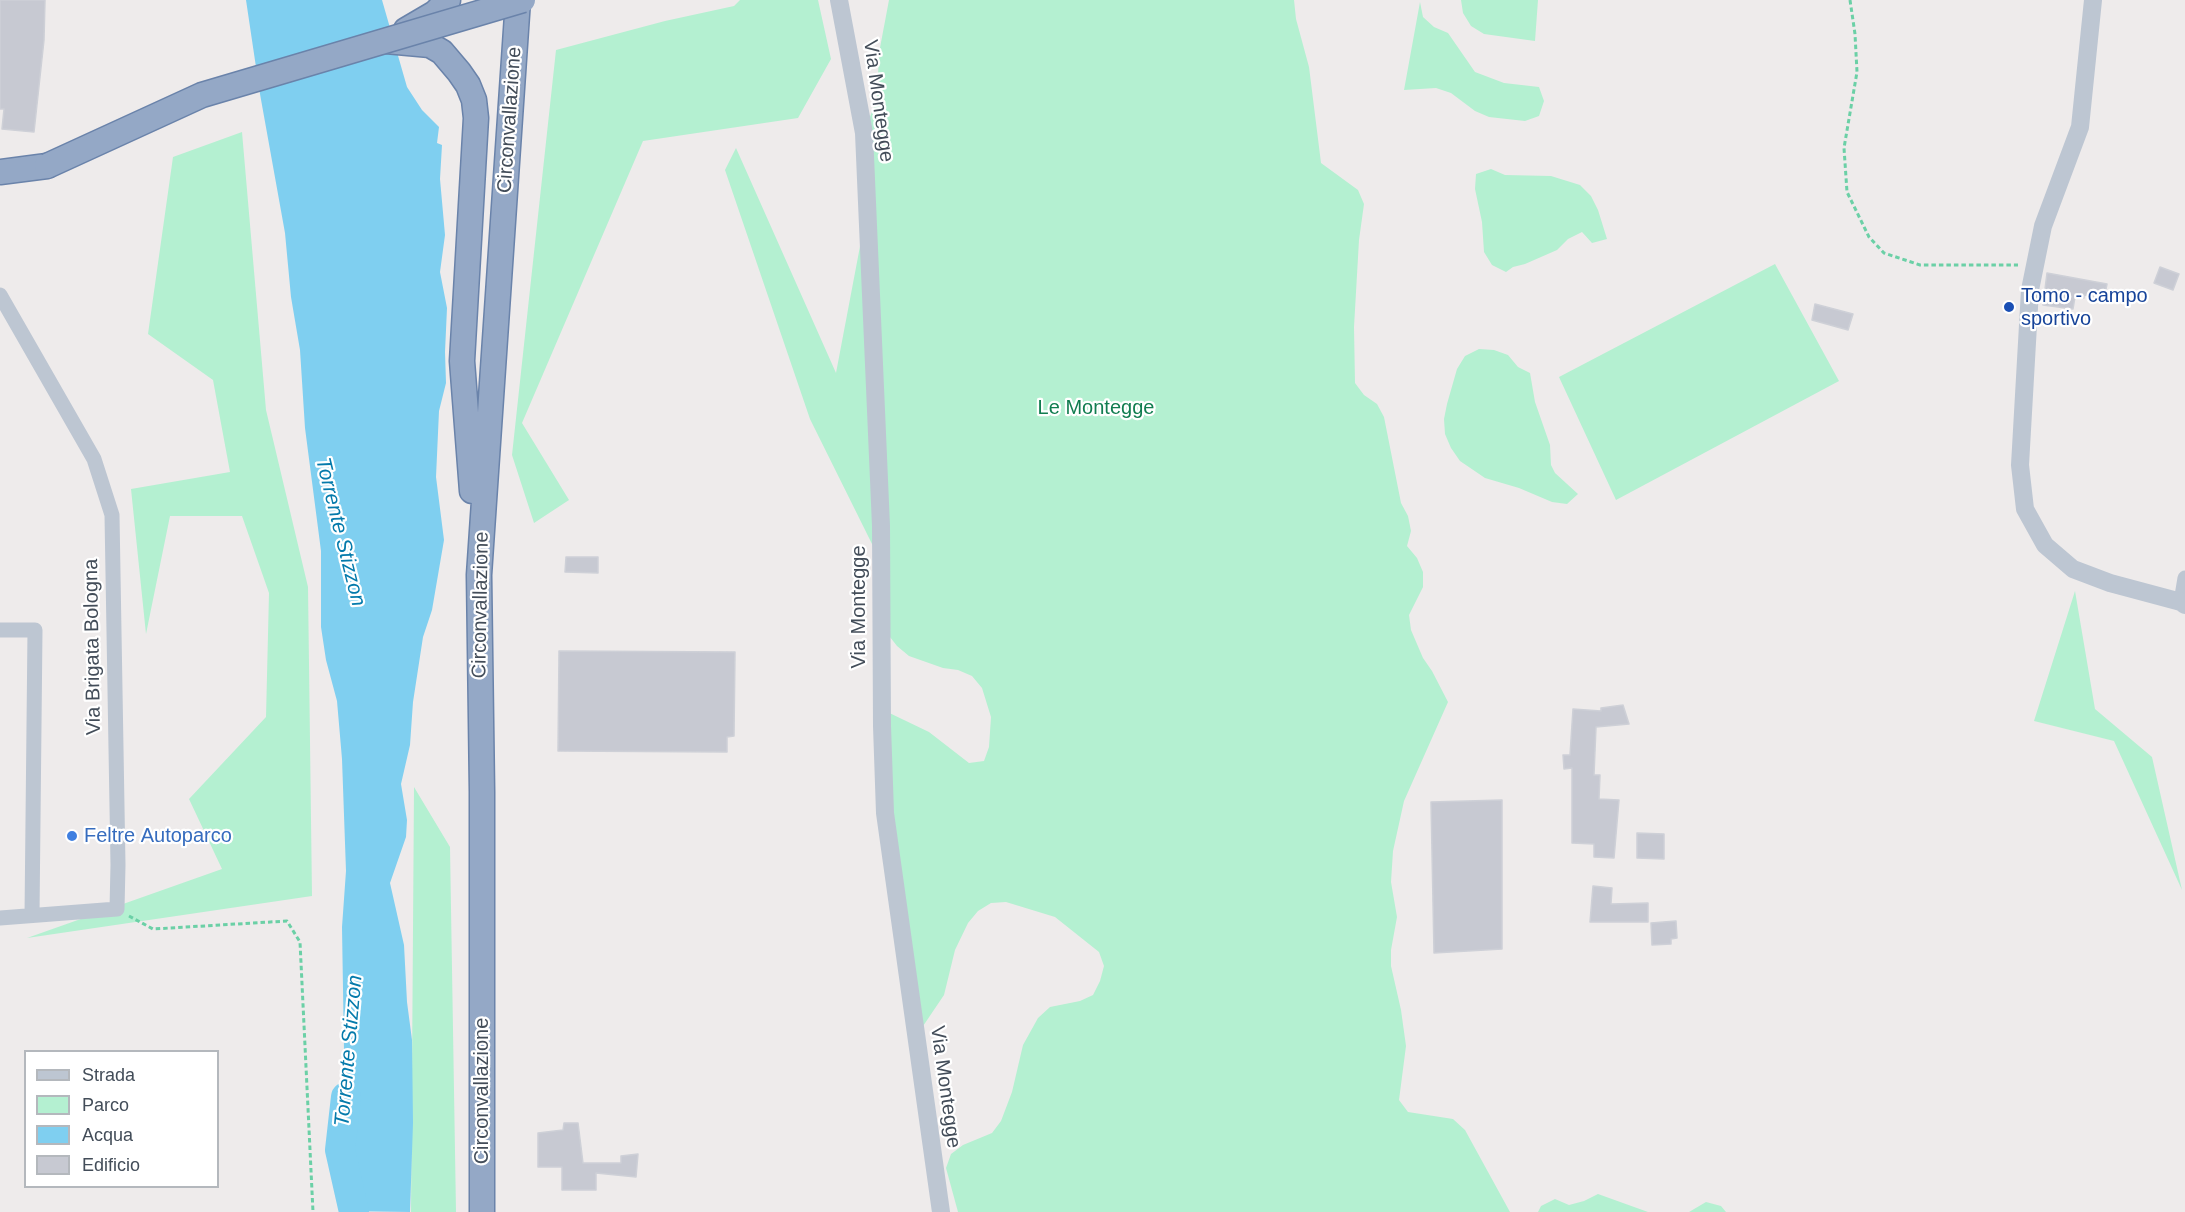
<!DOCTYPE html>
<style>
body{margin:0}
#map{position:relative;width:2185px;height:1212px;overflow:hidden;background:#eeebeb;font-family:Helvetica,sans-serif}
canvas{display:block}
.legend{position:absolute;left:24px;top:1050px;width:195px;height:138px;box-sizing:border-box;background:#fff;border:2px solid #b4b8bd;margin:0;padding:8px 10px;list-style:none;font-size:18px;color:#434d59}
.legend li{display:flex;align-items:center;gap:12px;height:30px}
.legend b{width:30px;border:2px solid #b4b8bd}
</style>
<div id="map">
<canvas width="2185" height="1212"></canvas>
<ul class="legend">
<li><b style="height:8px;background:#bdc6d2"></b>Strada</li>
<li><b style="height:16px;background:#b4f0d1"></b>Parco</li>
<li><b style="height:16px;background:#7fcff0"></b>Acqua</li>
<li><b style="height:16px;background:#c7c9d2"></b>Edificio</li>
</ul>
</div>
<script>
const c = document.querySelector('canvas').getContext('2d');
c.lineJoin = 'round';
function fill(path, color) { c.fillStyle = color; c.fill(path, 'evenodd'); }
const shape = rows => new Path2D(rows.map(r => 'M' + r).join(''));
function stroke(path, color, width, dash) { c.strokeStyle = color; c.lineWidth = width; c.lineCap = dash ? 'butt' : 'round'; c.setLineDash(dash || []); c.stroke(path); }
function drawText(font, color, halo, rows, align = 'center') {
  c.font = font + ' Helvetica,sans-serif'; c.lineWidth = 4.5; c.setLineDash([]); c.textBaseline = 'middle'; c.strokeStyle = halo; c.fillStyle = color; for (const [text, x, y, turn = 0] of rows) {
    c.save(); c.translate(x, y); c.rotate((+turn || 0) * Math.PI / 180); c.textAlign = isNaN(turn) ? turn : align; if (halo) c.strokeText(text, 0, 0); c.fillText(text, 0, 0); c.restore();
  }
}
fill(shape([
 [740,0,818,0,831,59,798,118,643,141,522,423,569,500,534,523,512,455,556,50,665,21,734,6],
 [889,0,1294,0,1296,19,1309,67,1321,163,1358,190,1364,204,1359,240,1354,327,1355,383,1364,395,1377,404,1384,417,1401,503,1408,516,1411,531,1407,546,1417,558,1423,572,1423,587,1409,615,1411,630,1423,658,1432,671,1448,702,1404,801,1393,851,1391,882,1397,917,1391,950,1391,966,1401,1010,1406,1046,1399,1100,1408,1112,1453,1119,1465,1130,1510,1212,958,1212,946,1168,951,1154,963,1145,992,1133,1001,1121,1012,1092,1023,1045,1038,1018,1050,1007,1080,1001,1093,995,1100,981,1104,966,1099,952,1055,917,1006,902,991,903,978,911,968,923,955,950,944,995,917,1035,879,708,929,732,969,763,984,761,989,747,991,717,982,688,972,676,958,670,943,668,909,656,897,646,876,619,874,548,810,419,725,170,736,148,836,373,872,183,866,127,877,99,879,53],
 [1461,0,1538,0,1535,41,1484,34,1471,26,1463,13],
 [1420,2,1423,17,1434,27,1448,33,1475,72,1504,83,1539,87,1544,101,1539,116,1525,121,1489,117,1475,111,1451,93,1436,88,1404,90],
 [242,132,266,410,308,587,312,896,27,938,222,869,189,799,266,717,269,593,242,516,170,516,146,634,131,489,230,472,213,380,148,334,173,157],
 [1491,169,1505,175,1551,176,1580,185,1591,196,1598,210,1607,239,1592,243,1582,232,1568,239,1557,250,1525,264,1513,267,1506,272,1492,265,1484,252,1482,222,1475,189,1476,174],
 [1775,264,1839,381,1616,500,1559,377],
 [1479,349,1494,350,1508,355,1518,367,1530,373,1535,402,1550,445,1551,465,1555,473,1578,494,1567,504,1552,502,1519,488,1485,478,1460,461,1451,448,1445,434,1444,419,1447,404,1457,369,1465,356],
 [2075,591,2095,709,2152,757,2182,890,2114,741,2034,721],
 [414,787,450,847,456,1212,411,1212],
 [1598,1194,1648,1212,1538,1212,1541,1206,1555,1199,1569,1205,1584,1201],
 [1706,1202,1721,1206,1726,1212,1689,1212]
]), '#b4f0d1');
fill(shape([
 [246,0,382,0,407,87,422,110,439,127,437,143,442,145,440,179,445,235,440,272,447,308,445,352,446,383,439,411,436,477,444,540,432,610,423,637,413,702,410,745,401,784,407,820,406,837,390,883,404,945,407,1002,412,1040,413,1123,410,1212,342,1211,339,1183,344,1051,342,927,346,871,342,759,337,701,326,660,321,627,321,551,305,428,300,350,291,297,285,233,260,94]
]), '#7fcff0');
stroke(shape([
 [346,1097,340,1150,354,1212]
]), '#7fcff0', 30);
const building = shape([
 [0,0,45,0,44,40,34,132,2,129,4,109,0,109,0,0],
 [2160,267,2179,274,2173,290,2154,283,2160,267],
 [2047,273,2107,284,2104,299,2084,295,2084,298,2075,297,2073,309,2043,305,2047,273],
 [1815,304,1853,314,1848,330,1812,320,1815,304],
 [566,557,598,557,598,573,565,572,566,557],
 [559,651,735,652,734,736,727,737,727,752,558,751,559,651],
 [1623,705,1629,724,1596,727,1594,775,1600,775,1599,799,1619,800,1614,858,1594,857,1594,844,1572,843,1572,768,1564,769,1563,755,1570,755,1573,709,1601,711,1601,708,1623,705],
 [1502,800,1502,949,1434,953,1431,802,1502,800],
 [1637,833,1664,834,1664,859,1637,858,1637,833],
 [1593,886,1612,888,1611,904,1648,903,1648,922,1590,922,1593,886],
 [1676,921,1677,938,1671,939,1671,944,1652,945,1651,923,1676,921],
 [564,1123,578,1123,583,1163,621,1163,621,1156,638,1154,636,1177,596,1173,596,1190,562,1190,562,1167,538,1167,538,1133,563,1130,564,1123]
]);
fill(building, '#c7c9d2');
stroke(building, '#ced0d7', 1.5);
const trunk = shape([
 [406,30,435,13,448,0],
 [386,41,430,45,442,52,459,72,468,85,474,100,476,118,462,361,472,491],
 [0,172,47,166],
 [482,1212,482,792,479,575,518,0]
]);
stroke(trunk, '#6a83aa', 27);
stroke(shape([
 [1850,0,1855,34,1857,72,1844,148,1847,192,1869,237,1884,253,1920,265,2018,265],
 [129,916,153,929,287,921,300,942,313,1212]
]), '#6bd0a6', 3, [4.5, 3]);
stroke(shape([
 [0,295,94,459,112,515,118,865,117,909,0,918],
 [2181,602,2185,578],
 [0,630,35,630,32,915]
]), '#bdc6d2', 15);
stroke(shape([
 [839,0,864,133,881,526,882,726,885,813,941,1212],
 [2093,0,2080,127,2043,226,2030,290,2020,465,2025,509,2045,545,2073,569,2110,583,2181,602,2185,605]
]), '#bdc6d2', 18);
stroke(trunk, '#94a8c6', 24);
const trunkBridge = shape([
 [47,166,202,95,523,0]
]);
stroke(trunkBridge, '#6a83aa', 27, []);
stroke(trunkBridge, '#94a8c6', 24);
for (const [x, y, r, color] of [
 [2009,307,6,"#1a4fb4"],
 [72,836,6,"#3f7fe0"]
]) { const dot = new Path2D(); dot.arc(x, y, r, 0, 2 * Math.PI); c.fillStyle = color; c.fill(dot); stroke(dot, '#fff', 2); }
drawText('20px', '#434d59', '#fff', [
 ["Via Montegge",878,101,82],
 ["Circonvallazione",510,120,-86],
 ["Circonvallazione",481,605,-89],
 ["Via Montegge",859,607,-90],
 ["Via Brigata Bologna",93,647,-91],
 ["Via Montegge",945,1087,82],
 ["Circonvallazione",482,1091,-90]
]);
drawText('20px', '#164399', '#fff', [
 ["Tomo - campo",2021,296],
 ["sportivo",2021,319]
], 'left');
drawText('20px', '#117d50', '#fff', [
 ["Le Montegge",1096,408]
]);
drawText('20px', '#366cbe', '#fff', [
 ["Feltre Autoparco",84,836]
], 'left');
drawText('italic 21px', '#047aab', '#fff', [
 ["Torrente Stizzon",340,532,76],
 ["Torrente Stizzon",349,1051,-85]
]);
</script>
